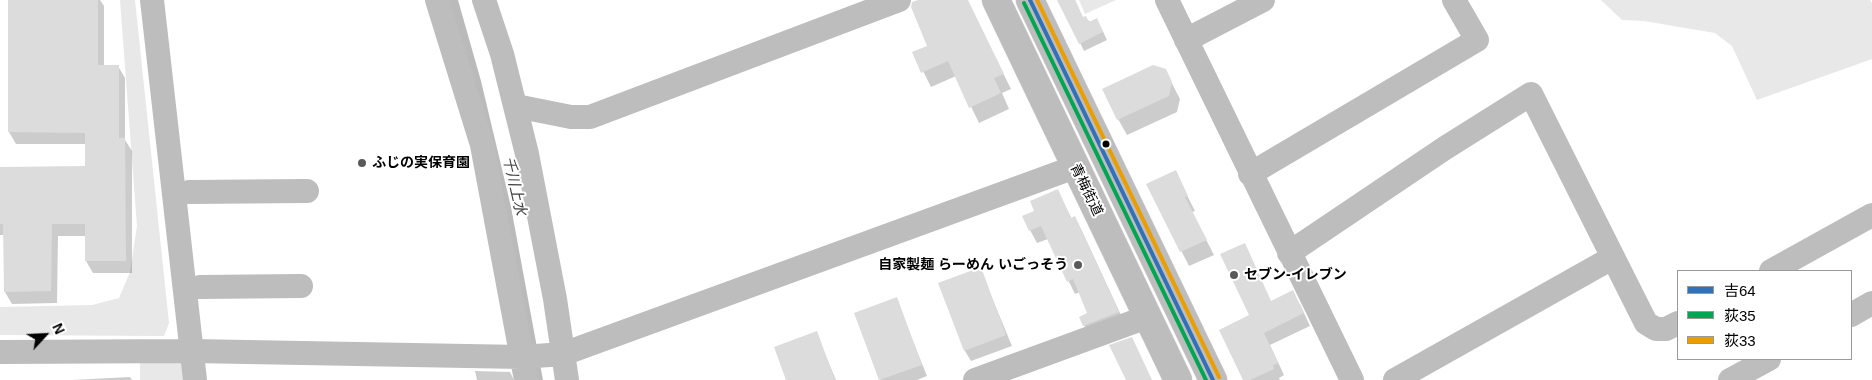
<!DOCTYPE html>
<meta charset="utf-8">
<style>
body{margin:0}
#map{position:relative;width:1872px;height:380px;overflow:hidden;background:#fff;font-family:Arial,"Noto Sans JP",sans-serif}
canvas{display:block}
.legend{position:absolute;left:1677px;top:270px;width:175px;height:90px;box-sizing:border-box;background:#fff;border:1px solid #999;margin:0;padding:6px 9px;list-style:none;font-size:15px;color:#000}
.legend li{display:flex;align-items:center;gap:10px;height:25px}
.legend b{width:25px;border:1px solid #999}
.north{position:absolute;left:20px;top:310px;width:50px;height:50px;-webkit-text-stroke:4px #fff;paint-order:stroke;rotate:65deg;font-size:14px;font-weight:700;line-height:20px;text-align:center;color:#000}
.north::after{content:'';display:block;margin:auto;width:18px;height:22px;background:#000;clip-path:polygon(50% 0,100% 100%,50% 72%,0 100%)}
</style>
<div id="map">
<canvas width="1872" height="380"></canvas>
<ul class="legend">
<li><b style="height:6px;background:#3071b9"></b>吉64</li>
<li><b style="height:6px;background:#00a651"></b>荻35</li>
<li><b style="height:6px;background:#eb9e00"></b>荻33</li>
</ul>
<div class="north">N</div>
</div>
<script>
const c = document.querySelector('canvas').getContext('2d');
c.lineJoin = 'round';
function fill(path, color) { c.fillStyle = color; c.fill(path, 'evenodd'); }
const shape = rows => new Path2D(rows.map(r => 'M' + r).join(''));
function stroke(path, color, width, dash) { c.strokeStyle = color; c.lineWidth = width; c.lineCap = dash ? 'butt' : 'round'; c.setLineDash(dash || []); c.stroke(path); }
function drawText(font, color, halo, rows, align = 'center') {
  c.font = font + ' Arial,"Noto Sans JP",sans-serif'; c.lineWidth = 4; c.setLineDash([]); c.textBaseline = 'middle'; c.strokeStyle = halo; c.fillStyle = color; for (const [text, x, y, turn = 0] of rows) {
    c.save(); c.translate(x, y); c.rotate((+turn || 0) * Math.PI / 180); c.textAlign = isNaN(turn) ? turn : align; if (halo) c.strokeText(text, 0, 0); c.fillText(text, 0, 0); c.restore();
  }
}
fill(shape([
 [120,0,135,0,169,323,164,336,0,335,0,307,92,305,119,298,130,272,137,226],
 [1079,0,1116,0,1085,14],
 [1601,0,1870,0,1872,3,1872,59,1757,100,1732,46,1715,33,1644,21,1622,20],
 [183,360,185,380,140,380,140,362]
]), '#e8e8e8');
fill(shape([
 [449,0,458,0,481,81,511,207,543,380,536,380]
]), '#bababa');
fill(shape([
 [9,0,100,0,104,6,104,66,118,66,125,78,125,140,132,151,132,273,93,273,86,261,86,236,58,236,57,303,12,304,5,292,4,235,0,235,0,167,86,167,86,144,16,144,9,132],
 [921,0,967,1,1011,89,1002,93,1009,109,979,123,956,76,931,87,914,53,928,46],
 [1059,0,1075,0,1083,18,1101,27,1107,40,1084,51],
 [1165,70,1180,99,1177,112,1127,135,1118,119],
 [1175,172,1195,211,1192,212,1214,255,1189,266,1148,185],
 [1057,191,1072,219,1075,218,1082,231,1126,326,1091,338,1084,325,1089,314,1080,292,1075,294,1048,239,1037,243,1030,230,1036,212],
 [980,269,1012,346,971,361,965,351,940,284],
 [896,299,927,376,917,380,880,380,856,314],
 [1271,302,1300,304,1310,326,1270,345,1284,375,1279,378,1280,380,1244,380,1251,316],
 [816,333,836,380,787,380],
 [475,371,510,372,514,380,477,380],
 [130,377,132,380,72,380]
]), '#0003');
fill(shape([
 [8,0,98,0,98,65,119,65,119,138,125,138,126,261,85,261,85,224,52,224,51,291,4,292,3,224,0,224,0,167,85,166,85,133,8,132],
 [918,0,968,0,1004,74,994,78,1001,93,969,108,948,61,921,73,912,52,927,46,911,7,912,2],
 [1057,0,1075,0,1083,17,1086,16,1089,22,1097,18,1103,32,1079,44],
 [1153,65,1166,69,1172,82,1169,96,1117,120,1102,89],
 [1176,170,1188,196,1185,197,1207,240,1180,252,1146,184],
 [1058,189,1071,218,1075,216,1119,312,1083,326,1079,317,1087,313,1073,279,1067,282,1041,226,1029,231,1022,216,1034,211,1030,201],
 [1245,243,1271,301,1293,290,1304,313,1264,333,1278,363,1273,365,1274,369,1250,380,1243,380,1219,330,1249,315,1220,254],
 [981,267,1006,335,964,351,938,283],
 [897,297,922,365,879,380,854,313],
 [817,331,835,380,786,380,774,347],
 [1132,337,1152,380,1126,380,1109,345]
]), '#dcdcdc');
const major = shape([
 [996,0,1178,380],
 [1030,0,1213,380]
]);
stroke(major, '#dbdbdb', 29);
stroke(shape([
 [152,0,195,380],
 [437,0,482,145,526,380],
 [484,0,502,54,527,154,555,299,567,380],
 [1167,0,1352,380],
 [1186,40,1263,0],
 [516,106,571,117,590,117,899,0],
 [1250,174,1477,40,1454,0],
 [189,192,307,191],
 [1289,253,1445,148,1531,94,1646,323,1656,329,1666,329,1678,323],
 [1771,271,1872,215],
 [200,287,301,286],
 [1851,315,1872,303],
 [0,352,192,351,522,357,563,354,1075,167],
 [975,380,1147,317],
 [1395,380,1612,258],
 [1730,380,1769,359]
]), '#bdbdbd', 24);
stroke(major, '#bdbdbd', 28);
stroke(shape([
 [1030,0,1213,380]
]), '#3071b9', 4);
stroke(shape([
 [1024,3,1206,380]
]), '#00a651', 4);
stroke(shape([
 [1037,0,1219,377]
]), '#eb9e00', 4);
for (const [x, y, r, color] of [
 [1106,144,4.5,"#000"],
 [362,163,5,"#595959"],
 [1078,265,5,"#595959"],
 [1234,275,5,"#595959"]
]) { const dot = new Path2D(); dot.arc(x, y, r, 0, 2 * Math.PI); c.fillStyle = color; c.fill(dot); stroke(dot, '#fff', 2); }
drawText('bold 14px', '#000', '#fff', [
 ["ふじの実保育園",372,163],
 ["自家製麺 らーめん いごっそう",1068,265,"right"],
 ["セブン-イレブン",1244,275]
], 'left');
drawText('14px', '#000', '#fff', [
 ["青梅街道",1086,190,64]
]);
drawText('italic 15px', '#3e3e3e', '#fff', [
 ["千川上水",514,186,77]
]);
</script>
